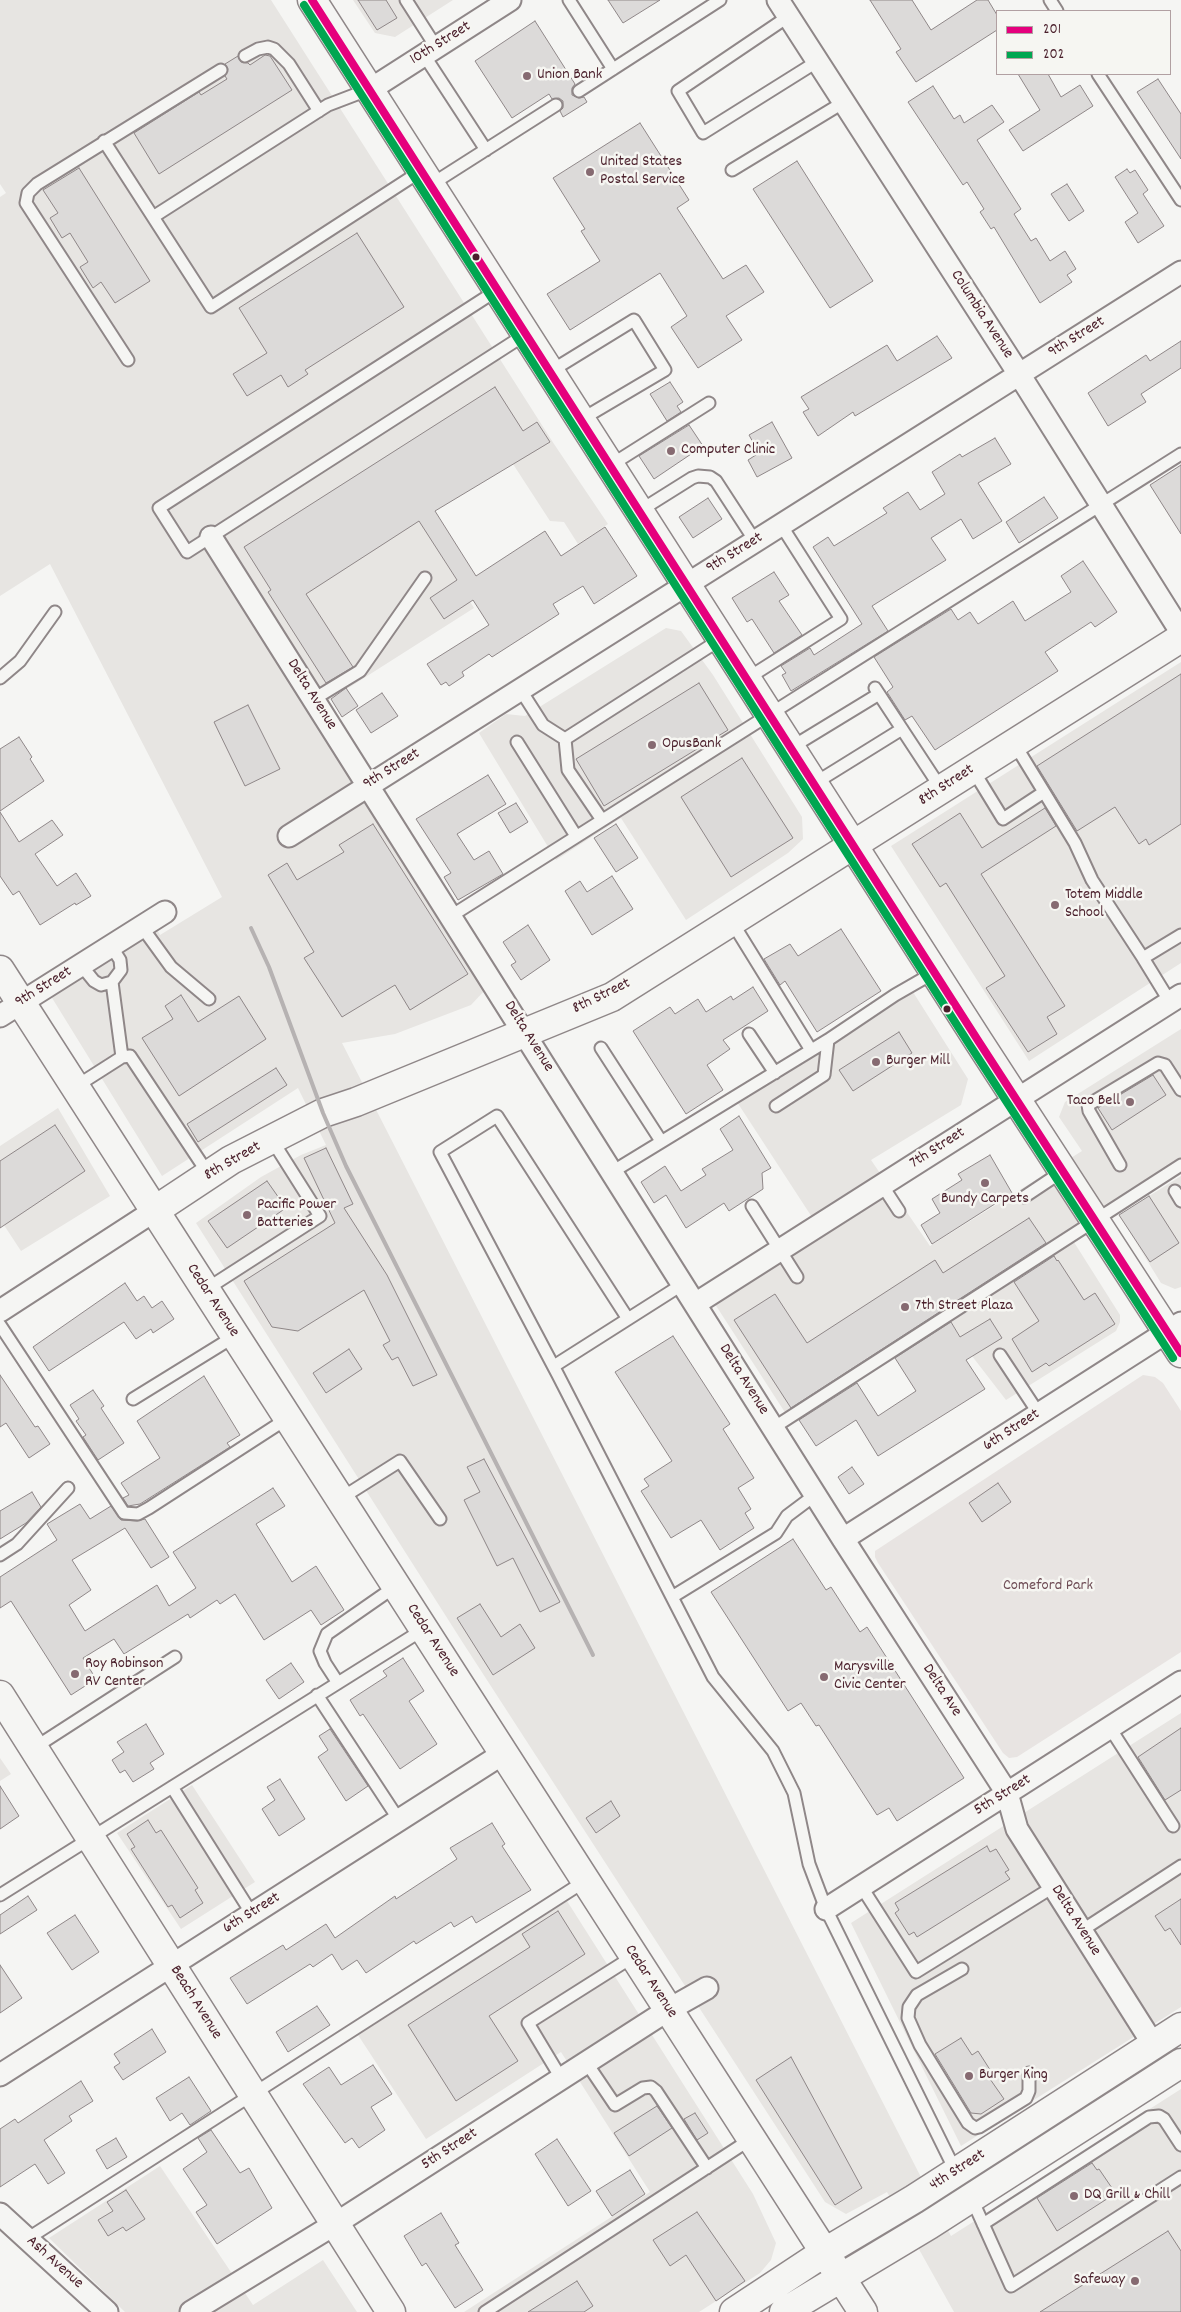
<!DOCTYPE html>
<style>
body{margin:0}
#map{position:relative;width:1181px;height:2312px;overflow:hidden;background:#f5f5f3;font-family:Dekko,sans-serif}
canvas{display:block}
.legend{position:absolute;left:996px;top:10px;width:175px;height:65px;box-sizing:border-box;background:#f6f6f2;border:1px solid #b1a0a2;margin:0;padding:6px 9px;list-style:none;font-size:15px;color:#4a1f2b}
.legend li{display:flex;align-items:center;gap:10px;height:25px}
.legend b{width:25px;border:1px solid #b1a0a2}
</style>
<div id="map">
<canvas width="1181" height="2312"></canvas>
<ul class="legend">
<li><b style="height:6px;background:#e5007d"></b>201</li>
<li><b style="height:6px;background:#00a651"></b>202</li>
</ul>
</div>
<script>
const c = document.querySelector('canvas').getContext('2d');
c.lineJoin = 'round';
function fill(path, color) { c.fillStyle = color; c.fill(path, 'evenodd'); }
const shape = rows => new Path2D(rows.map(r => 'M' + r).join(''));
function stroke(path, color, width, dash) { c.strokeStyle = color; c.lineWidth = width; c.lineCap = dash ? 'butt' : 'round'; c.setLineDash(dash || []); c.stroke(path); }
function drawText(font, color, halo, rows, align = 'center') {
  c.font = font + ' Dekko,sans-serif'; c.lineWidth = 5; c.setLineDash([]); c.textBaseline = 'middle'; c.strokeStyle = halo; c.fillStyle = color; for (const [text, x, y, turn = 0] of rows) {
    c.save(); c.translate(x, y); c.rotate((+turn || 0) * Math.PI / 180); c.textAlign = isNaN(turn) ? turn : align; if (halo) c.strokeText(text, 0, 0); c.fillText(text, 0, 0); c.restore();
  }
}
fill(shape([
 [0,0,271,0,554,444,608,524,578,544,564,522,550,521,500,444,408,502,474,608,309,713,485,990,471,1005,395,1034,342,1043,951,2236,1181,2089,1181,2312,954,2312,887,2192,846,2214,825,2202,463,1643,196,1223,261,1177,301,1155,326,1145,298,1088,162,1176,49,993,155,925,160,935,222,897,50,564,0,596,0,197,6,193,0,184],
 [353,0,453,0,395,37,375,33],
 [666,628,681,631,713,675,802,817,803,839,788,853,686,920,621,818,556,860,479,733,506,714,525,716],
 [1181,662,1181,963,1029,1061,891,846],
 [913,992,968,1079,961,1105,871,1160,930,1246,1082,1151,1059,1117,1065,1102,1181,1029,1181,1163,786,1414,713,1301,821,1231,737,1102],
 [58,1108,110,1196,21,1251,0,1219,0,1146],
 [1181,1176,1181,1287,1175,1289,1161,1283,1119,1215],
 [1072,1239,1120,1315,1120,1322,1116,1331,1006,1400,972,1356,949,1318],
 [1181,1713,1181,2007,961,2146,851,1923],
 [0,1758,11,1774,0,1781],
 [192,1785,255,1882,181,1929,117,1833],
 [567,1901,753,2194,776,2243,771,2260,760,2273,699,2312,464,2312,650,2192,561,2052,426,2139,358,2035],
 [160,2166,253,2305,323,2260,357,2312,125,2312,49,2238]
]), '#e7e5e2');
fill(shape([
 [1143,1375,1155,1377,1163,1383,1181,1411,1181,1652,1017,1757,1009,1758,1003,1753,878,1563,875,1557,875,1551]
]), '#e8e4e2');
const building = shape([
 [358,0,386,0,397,18,377,30,358,0],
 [608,0,660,0,623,23,608,0],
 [870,0,912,0,931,30,977,0,988,0,997,15,997,30,916,82,896,52,901,49,870,0],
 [535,21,575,84,572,88,572,95,579,98,584,97,587,102,563,117,560,111,563,108,563,101,559,98,552,99,549,94,512,118,475,61,535,21],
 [265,55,270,56,292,90,159,174,134,133,199,92,201,95,227,79,225,76,228,69,225,64,238,56,241,62,248,63,250,65,265,55],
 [1018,74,1048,74,1061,97,1080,85,1093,106,1023,151,1009,130,1040,110,1018,74],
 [1158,79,1181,114,1181,159,1137,92,1158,79],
 [933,86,954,119,960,115,964,123,992,105,1004,122,977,140,1021,209,1014,214,1031,241,1036,238,1050,261,1065,251,1076,269,1067,275,1072,282,1040,303,994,227,991,229,980,212,984,209,967,182,963,185,908,102,933,86],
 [640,123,689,200,677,208,723,279,746,265,764,292,726,316,742,340,698,368,671,327,687,316,660,273,570,330,547,294,600,261,581,231,585,229,553,178,640,123],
 [797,161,873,281,830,308,753,189,797,161],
 [79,168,150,281,115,303,101,282,93,288,80,267,88,262,70,233,62,238,50,218,58,213,43,190,79,168],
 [1127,169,1130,173,1135,170,1148,190,1143,194,1164,226,1138,243,1125,222,1138,213,1115,177,1127,169],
 [1067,184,1084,211,1069,221,1051,194,1067,184],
 [357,233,404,307,305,370,308,374,288,387,281,375,247,396,233,374,267,353,239,308,357,233],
 [937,336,952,358,855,416,853,412,818,436,803,412,809,409,801,397,887,345,897,361,937,336],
 [1181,341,1181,368,1141,394,1146,402,1108,426,1088,393,1146,355,1150,361,1181,341],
 [670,382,683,402,677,406,681,412,667,421,650,394,670,382],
 [495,387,523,431,537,422,550,442,435,511,476,576,545,531,561,556,605,527,637,576,594,604,583,586,553,604,559,614,492,657,489,654,462,672,464,676,449,686,446,682,441,685,427,664,489,625,473,600,444,619,430,598,457,580,419,521,306,594,353,667,326,683,268,592,271,590,244,547,495,387],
 [772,422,792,458,757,477,748,460,759,453,749,435,772,422],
 [689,425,703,446,654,479,639,456,689,425],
 [995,438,1011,464,978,483,1002,521,973,539,961,519,931,538,946,560,872,606,888,631,791,691,782,675,786,673,781,666,810,648,814,655,862,624,813,547,828,537,834,546,887,513,883,508,908,492,920,510,945,494,932,472,960,454,962,457,995,438],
 [1181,465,1181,534,1150,485,1181,465],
 [1044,497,1058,518,1019,543,1006,522,1044,497],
 [708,498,722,519,693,538,679,517,708,498],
 [1083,561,1117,612,1095,627,1091,622,1045,652,1058,671,935,750,912,716,905,720,887,692,893,687,874,657,951,609,958,620,970,612,978,624,1013,601,1025,621,1071,592,1061,576,1083,561],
 [774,572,789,595,779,601,802,635,774,653,752,619,747,622,732,598,774,572],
 [1181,674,1181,824,1149,845,1146,839,1139,844,1115,807,1077,831,1037,766,1181,674],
 [699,683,728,730,604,806,576,759,699,683],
 [346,688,358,706,342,717,331,699,346,688],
 [382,693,398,716,371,733,356,710,382,693],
 [248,705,280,769,245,786,214,722,248,705],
 [19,737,32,757,30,759,44,781,0,811,0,749,19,737],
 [742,758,793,838,731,877,681,797,742,758],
 [488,775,506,804,457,834,474,860,489,851,503,874,458,900,444,877,451,873,416,819,488,775],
 [516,803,528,822,510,833,498,813,516,803],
 [1045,808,1056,826,981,874,1065,1006,1047,1017,1057,1034,1028,1052,986,988,1005,976,946,883,940,887,912,844,960,813,982,848,1045,808],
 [0,812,19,842,52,820,63,835,35,854,57,886,76,873,91,896,76,905,75,903,40,925,19,891,13,895,0,876,0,812],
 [373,824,468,974,410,1010,395,985,342,1017,304,958,314,952,268,875,287,863,297,880,344,852,339,845,373,824],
 [616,824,638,858,616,872,594,838,616,824],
 [612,876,633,909,592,935,565,891,580,881,587,892,612,876],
 [528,925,550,960,521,980,511,965,516,962,503,942,528,925],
 [841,929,881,991,817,1032,785,981,780,985,764,959,790,944,798,956,841,929],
 [753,987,768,1011,723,1040,730,1049,707,1065,723,1090,686,1114,633,1031,670,1007,675,1014,698,999,706,1012,731,996,733,1000,753,987],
 [181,995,198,1022,239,996,266,1039,179,1096,142,1038,173,1019,165,1006,181,995],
 [899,1032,912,1053,853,1091,839,1070,899,1032],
 [276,1068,287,1085,198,1142,187,1124,276,1068],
 [1153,1075,1166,1095,1112,1130,1098,1108,1153,1075],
 [739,1116,771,1168,762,1173,763,1189,729,1211,724,1203,686,1228,666,1195,654,1203,641,1182,665,1166,681,1191,706,1175,702,1169,733,1150,720,1129,739,1116],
 [55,1125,85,1171,0,1228,0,1161,55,1125],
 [326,1148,353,1204,344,1208,387,1275,437,1375,413,1386,398,1357,392,1360,383,1345,390,1341,364,1290,298,1331,272,1327,244,1281,335,1223,304,1158,326,1148],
 [990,1155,1012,1193,932,1244,921,1225,940,1213,932,1199,962,1180,958,1174,990,1155],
 [267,1181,286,1208,227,1248,208,1221,267,1181],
 [1149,1196,1179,1243,1150,1262,1119,1215,1149,1196],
 [1029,1218,1046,1243,791,1408,734,1320,775,1294,807,1343,935,1260,943,1273,1029,1218],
 [1054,1256,1057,1261,1058,1260,1084,1300,1095,1293,1115,1324,1049,1366,1046,1363,1032,1372,1012,1339,1039,1321,1014,1282,1054,1256],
 [125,1283,137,1301,144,1296,152,1308,162,1301,174,1319,153,1333,151,1329,136,1339,124,1322,49,1371,33,1347,125,1283],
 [990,1319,1002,1338,966,1360,985,1389,878,1456,856,1420,816,1446,799,1420,857,1383,878,1416,916,1391,895,1358,951,1322,960,1337,990,1319],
 [673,1336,730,1424,723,1429,754,1478,738,1488,751,1509,745,1513,754,1528,720,1550,701,1520,671,1538,641,1491,649,1486,644,1479,672,1461,615,1372,673,1336],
 [349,1349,362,1369,326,1393,313,1373,349,1349],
 [0,1375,35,1427,38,1426,50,1444,29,1458,6,1423,0,1427,0,1375],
 [204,1376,240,1435,227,1443,230,1447,140,1504,128,1506,123,1498,129,1495,121,1483,160,1458,137,1421,204,1376],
 [93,1390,104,1406,101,1408,124,1443,98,1460,83,1437,86,1435,76,1421,79,1419,70,1405,93,1390],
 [484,1459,560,1602,540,1612,513,1558,497,1566,464,1500,480,1492,467,1467,484,1459],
 [852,1467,864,1484,849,1494,838,1477,852,1467],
 [998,1483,1011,1502,982,1522,969,1503,998,1483],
 [273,1488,285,1506,256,1524,292,1582,316,1566,344,1610,321,1625,311,1610,264,1640,235,1594,220,1604,217,1600,190,1618,188,1614,124,1654,114,1639,83,1658,96,1679,71,1695,11,1601,0,1608,0,1577,57,1540,47,1524,80,1504,90,1519,111,1506,121,1520,137,1521,145,1519,169,1557,151,1568,125,1528,72,1560,91,1590,69,1605,85,1631,157,1585,169,1606,196,1588,173,1552,273,1488],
 [32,1492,41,1507,26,1523,0,1539,0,1511,32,1492],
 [793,1539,826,1590,831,1587,860,1632,867,1627,964,1778,897,1821,889,1808,877,1815,819,1725,816,1726,801,1703,788,1711,711,1592,793,1539],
 [480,1604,501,1637,520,1624,535,1648,493,1675,457,1618,480,1604],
 [403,1658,424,1691,409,1701,437,1744,400,1769,363,1714,360,1716,350,1700,387,1676,383,1671,403,1658],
 [291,1663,304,1682,279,1699,266,1680,291,1663],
 [146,1724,164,1754,150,1763,154,1769,133,1782,125,1770,120,1773,112,1760,124,1752,117,1742,146,1724],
 [1181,1728,1181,1790,1165,1800,1138,1757,1181,1728],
 [330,1729,368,1786,346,1801,318,1757,328,1750,319,1736,330,1729],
 [280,1779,305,1819,279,1836,262,1809,275,1800,267,1787,280,1779],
 [0,1786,19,1816,0,1829,0,1786],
 [611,1801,620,1816,596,1833,586,1818,611,1801],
 [148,1820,156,1833,161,1830,198,1888,195,1890,203,1903,180,1918,172,1905,168,1907,131,1849,135,1847,127,1834,148,1820],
 [492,1823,505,1844,502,1846,531,1890,476,1923,472,1916,454,1927,451,1922,416,1944,414,1941,366,1973,357,1960,342,1970,332,1954,313,1967,310,1964,247,2004,230,1978,283,1945,286,1950,326,1924,335,1938,395,1896,396,1899,457,1859,450,1848,492,1823],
 [987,1846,990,1852,996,1849,1009,1870,1005,1872,1010,1879,917,1937,914,1932,909,1935,895,1913,899,1910,895,1903,987,1846],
 [28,1896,37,1910,0,1934,0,1915,28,1896],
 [1181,1899,1181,1945,1170,1928,1165,1931,1155,1916,1181,1899],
 [558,1911,585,1954,489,2016,518,2061,456,2101,408,2025,530,1947,522,1934,558,1911],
 [75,1915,99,1952,72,1970,47,1933,75,1915],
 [0,1965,22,1998,0,2013,0,1965],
 [317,2006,330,2025,288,2052,276,2032,317,2006],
 [152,2029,166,2052,123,2080,114,2067,120,2063,114,2054,152,2029],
 [961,2038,972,2055,978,2051,994,2076,990,2079,1004,2099,981,2114,971,2113,935,2054,961,2038],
 [791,2057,862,2188,835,2205,756,2080,791,2057],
 [373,2065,392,2094,371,2107,385,2130,359,2148,352,2138,345,2143,303,2084,329,2067,341,2085,373,2065],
 [189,2077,211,2111,190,2125,182,2113,170,2121,156,2098,189,2077],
 [81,2081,93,2101,69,2116,72,2121,44,2140,65,2173,48,2184,35,2164,0,2187,0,2129,15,2119,18,2123,81,2081],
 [657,2106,672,2128,629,2156,614,2133,657,2106],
 [695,2113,708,2133,697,2140,684,2119,695,2113],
 [211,2130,240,2173,249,2168,272,2208,217,2244,196,2212,207,2205,183,2169,207,2152,198,2138,211,2130],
 [116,2138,127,2157,107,2169,96,2150,116,2138],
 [557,2139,591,2191,568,2206,535,2154,557,2139],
 [1092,2163,1097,2170,1099,2169,1114,2191,1111,2193,1113,2195,1057,2231,1037,2198,1092,2163],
 [630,2170,645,2194,612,2216,596,2191,630,2170],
 [126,2190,145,2219,126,2231,123,2227,108,2236,98,2220,113,2211,107,2202,126,2190],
 [697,2212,745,2281,716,2301,686,2255,670,2266,653,2240,697,2212],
 [441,2213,459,2243,455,2245,483,2290,455,2308,426,2263,422,2266,404,2236,441,2213],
 [1168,2231,1181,2251,1181,2312,1040,2312,1168,2231],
 [577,2281,593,2306,584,2312,528,2312,577,2281]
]);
fill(building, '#dcdad9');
stroke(building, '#8f8788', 1);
const lane = shape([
 [406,0,436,47],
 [569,0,613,69],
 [1050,0,1057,11],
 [789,16,678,91,703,133,818,61],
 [424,55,486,150],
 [245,56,258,49,268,47,274,49,289,64,319,111],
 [1098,74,1181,200],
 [370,89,328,105,153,217,211,307,421,171],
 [579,91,720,0],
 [104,141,153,217],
 [732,170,844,102],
 [432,184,556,105],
 [499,289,159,508,187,552,526,334],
 [128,360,26,203,28,193,37,184,221,70],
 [551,371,634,320,665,370,582,419],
 [611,465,709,403],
 [641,510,692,478,698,476,710,477,716,481,755,541],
 [0,678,20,661,55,612],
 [748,678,841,619,781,525],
 [875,688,942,790],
 [520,689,543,725,565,739,721,639],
 [314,699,360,671,425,578],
 [565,739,568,770,602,820],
 [517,742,576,836],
 [792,747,879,694],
 [973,770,1003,819,1044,792,1014,743],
 [815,783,902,729],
 [1044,792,1075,843,1092,880,1143,958],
 [451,916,1181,454],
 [732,922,811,1050],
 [142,927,171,967,209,999],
 [111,946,120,960,121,970,112,982],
 [81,965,94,981,101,985,112,982,122,1057],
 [1170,1002,1143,958,1181,935],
 [749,1034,775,1073],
 [601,1048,661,1141],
 [75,1087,122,1057,130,1056,209,1175],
 [776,1106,824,1075,828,1040],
 [1120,1165,1089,1111,1088,1105,1158,1063,1165,1065,1181,1090],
 [612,1172,828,1040,895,995,935,972],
 [882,1185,899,1211],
 [1175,1191,1181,1201],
 [1024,1197,1063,1171],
 [752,1206,797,1277],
 [205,1290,320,1216,272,1140],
 [628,1319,497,1116,440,1152,558,1375,713,1677,773,1751,794,1793,809,1864,826,1909,956,2172],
 [0,1325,124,1513,138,1514,149,1508,288,1418],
 [1000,1355,1039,1414],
 [554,1366,683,1284],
 [133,1399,235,1336],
 [773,1428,1181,1165],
 [340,1499,400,1461,440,1519],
 [0,1555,17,1544,68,1488],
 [672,1597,776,1533,787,1516,815,1495],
 [338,1683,325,1663,320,1651,327,1634,396,1586],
 [317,1695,399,1820],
 [1110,1728,1173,1826],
 [34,1748,175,1657],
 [172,1787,252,1914],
 [861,1886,916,1972,1053,1887],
 [0,1895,424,1629],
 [1081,1931,1181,1866],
 [962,1969,917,1995,909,2007,908,2018,920,2045,968,2123,975,2128,979,2127,1026,2098,1029,2091,1029,2073],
 [586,2062,615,2105,643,2088,651,2087,656,2091,707,2168],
 [561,2078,528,2023,634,1956],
 [971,2197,1011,2286,1181,2177],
 [983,2224,1149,2117,1159,2116,1164,2119,1181,2145],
 [27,2239,585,1881],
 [485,2312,751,2139]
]);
const street = shape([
 [778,0,1019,374,1181,632],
 [371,89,510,0],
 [211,537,843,1539,1007,1793,1017,1829,1153,2044],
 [289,836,1181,272],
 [0,1016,165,912],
 [695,1304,1181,995],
 [0,1311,154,1211],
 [843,1539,1181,1323],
 [826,1909,1181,1682],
 [0,2075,504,1753],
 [0,2214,107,2312],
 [191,2312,335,2224,668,2010,707,1988]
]);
const secondary = shape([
 [0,970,863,2312],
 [154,1211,231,1160,323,1113,356,1102,612,997,1181,638],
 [0,1695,391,2312],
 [734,2312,825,2252,914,2199,1181,2027],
 [784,2312,929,2225,1181,2063]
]);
const primary = shape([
 [312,0,979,1042,1181,1353]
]);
stroke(lane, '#8f8788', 15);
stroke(street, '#8f8788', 25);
stroke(secondary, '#8f8788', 31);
stroke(primary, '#8f8788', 31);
stroke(lane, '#f5f5f3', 11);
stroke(street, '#f5f5f3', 21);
stroke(secondary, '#f5f5f3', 28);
stroke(primary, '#f5f5f3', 28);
stroke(shape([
 [251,928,269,967,323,1113,346,1166,593,1655]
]), '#b6b2b2', 4);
stroke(shape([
 [312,0,979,1042,1181,1353]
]), '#e5007d', 8);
stroke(shape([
 [304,5,971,1047,1173,1358]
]), '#00a651', 8);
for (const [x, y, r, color] of [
 [527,76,5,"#866a71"],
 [590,172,5,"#866a71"],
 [476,257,4.5,"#4a1f2b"],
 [671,451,5,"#866a71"],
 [652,745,5,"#866a71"],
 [1055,905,5,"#866a71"],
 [947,1009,4.5,"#4a1f2b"],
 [876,1062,5,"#866a71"],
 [1130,1102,5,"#866a71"],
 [985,1183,5,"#866a71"],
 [247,1215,5,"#866a71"],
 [905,1307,5,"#866a71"],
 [75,1674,5,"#866a71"],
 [824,1677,5,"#866a71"],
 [969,2076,5,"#866a71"],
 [1074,2196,5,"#866a71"],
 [1135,2281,5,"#866a71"]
]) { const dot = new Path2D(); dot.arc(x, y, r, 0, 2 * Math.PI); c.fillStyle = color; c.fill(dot); stroke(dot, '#f6f6f2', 2); }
drawText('16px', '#4a1f2b', '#f6f6f2', [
 ["10th Street",441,44,-32],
 ["Columbia Avenue",981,315,57],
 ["9th Street",1077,338,-32],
 ["9th Street",735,554,-32],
 ["Delta Avenue",311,695,58],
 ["9th Street",392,770,-32],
 ["8th Street",947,786,-33],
 ["9th Street",44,988,-32],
 ["8th Street",602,997,-26],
 ["Delta Avenue",528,1037,58],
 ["7th Street",938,1149,-33],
 ["8th Street",233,1162,-30],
 ["Cedar Avenue",212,1301,57],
 ["Delta Avenue",743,1380,58],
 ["6th Street",1012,1431,-33],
 ["Cedar Avenue",432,1641,57],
 ["Delta Ave",941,1691,57],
 ["5th Street",1003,1796,-32],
 ["6th Street",252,1914,-32],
 ["Delta Avenue",1075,1921,58],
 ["Cedar Avenue",650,1982,57],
 ["Beach Avenue",195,2003,58],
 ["5th Street",450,2150,-33],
 ["4th Street",958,2171,-33],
 ["Ash Avenue",54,2263,42]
]);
drawText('16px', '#4a1f2b', '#f6f6f2', [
 ["Union Bank",537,76],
 ["United States",600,163],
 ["Postal Service",600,181],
 ["Computer Clinic",681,451],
 ["OpusBank",662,745],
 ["Totem Middle",1065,896],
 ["School",1065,914],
 ["Burger Mill",886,1062],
 ["Taco Bell",1120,1102,"right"],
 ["Bundy Carpets",985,1200,"center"],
 ["Pacific Power",257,1206],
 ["Batteries",257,1224],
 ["7th Street Plaza",915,1307],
 ["Roy Robinson",85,1665],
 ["RV Center",85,1683],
 ["Marysville",834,1668],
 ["Civic Center",834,1686],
 ["Burger King",979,2076],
 ["DQ Grill & Chill",1084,2196],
 ["Safeway",1125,2281,"right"]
], 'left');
drawText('16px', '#6f4d56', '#f6f6f2', [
 ["Comeford Park",1048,1587]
]);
</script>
